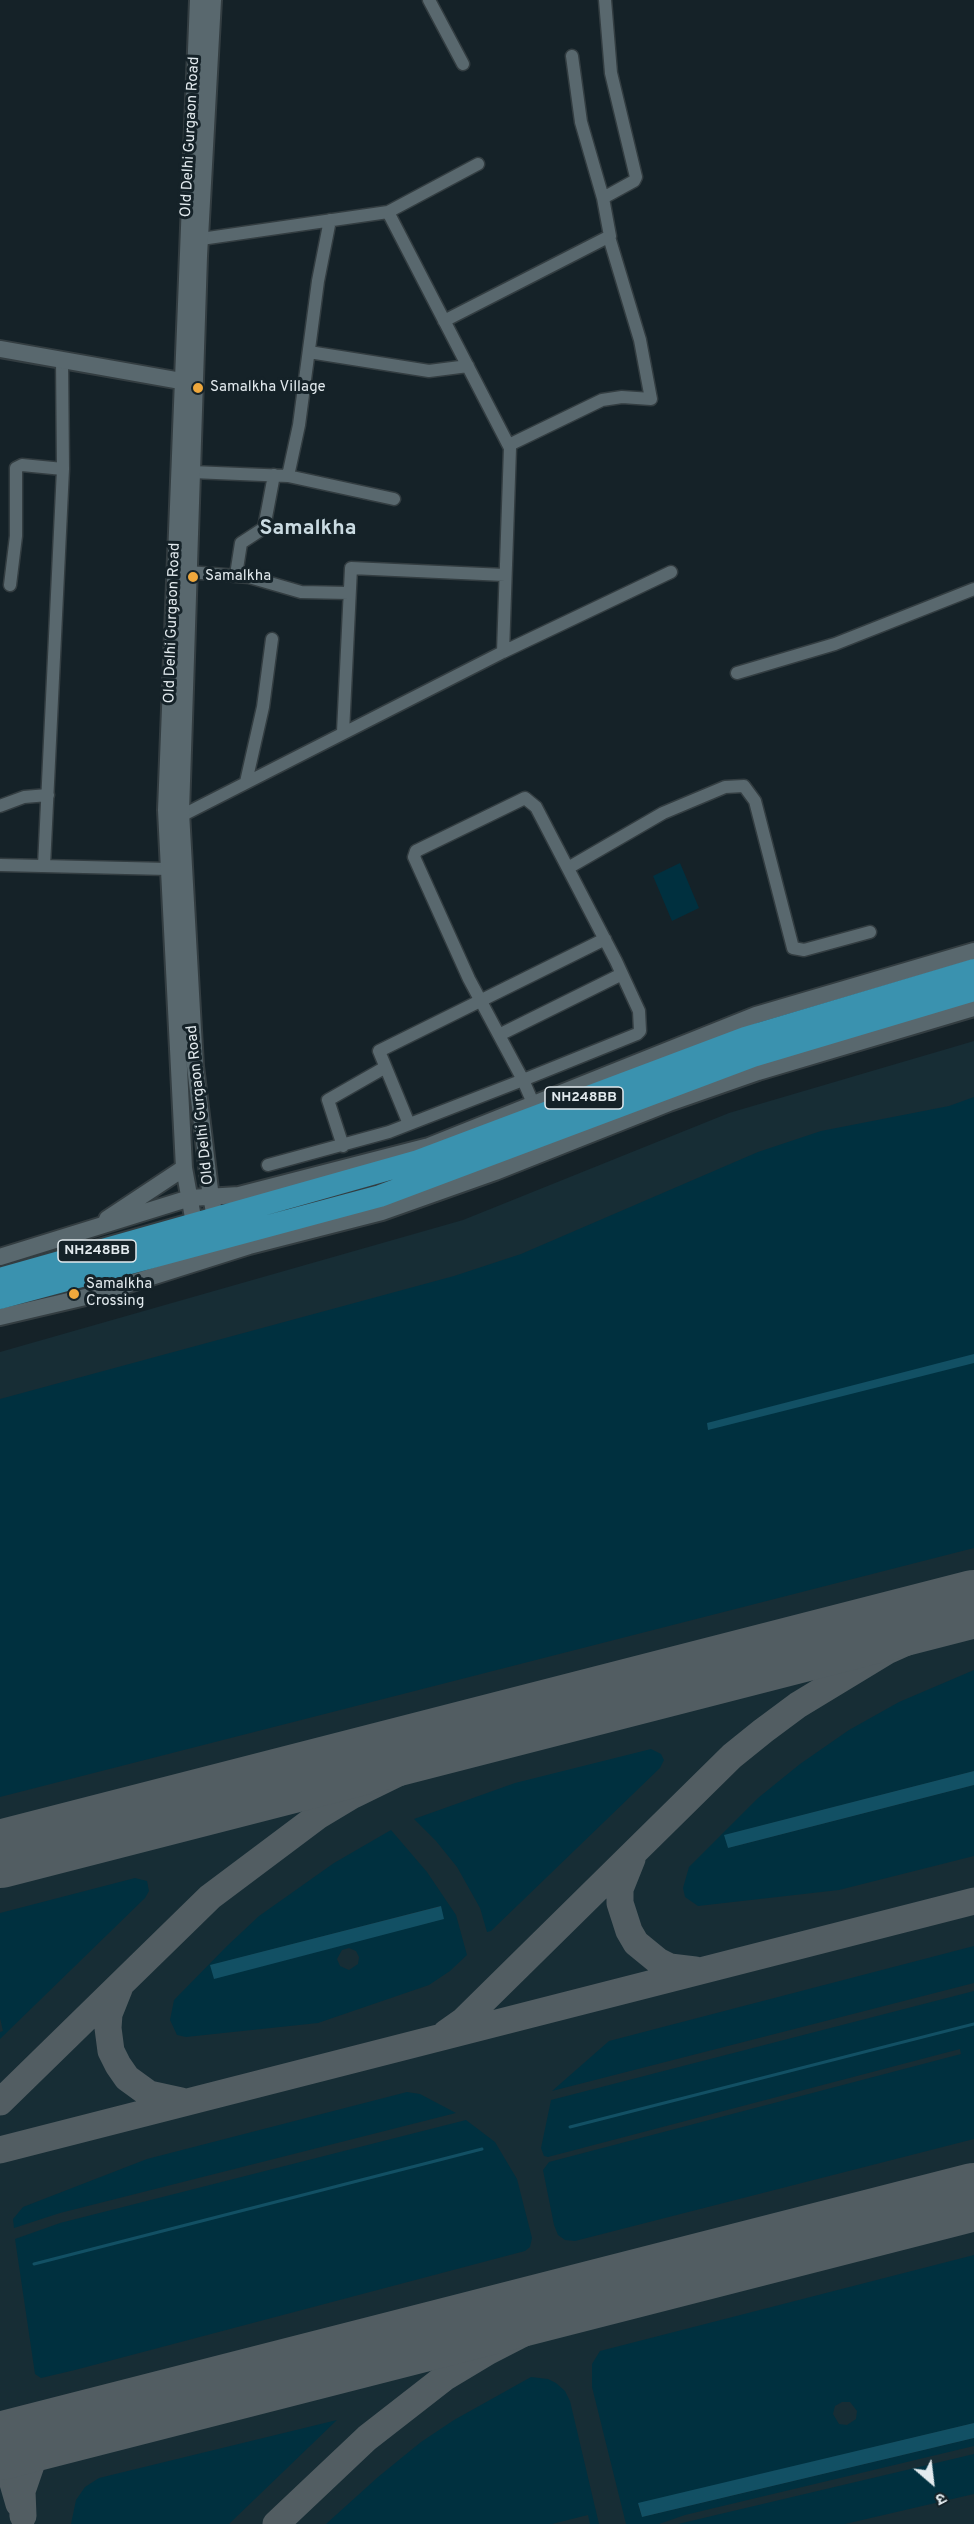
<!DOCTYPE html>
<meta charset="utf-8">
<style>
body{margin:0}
#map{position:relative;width:974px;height:2524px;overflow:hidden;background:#152228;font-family:Overpass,"Noto Sans Devanagari",sans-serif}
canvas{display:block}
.north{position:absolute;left:902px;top:2452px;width:60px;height:60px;-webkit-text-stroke:4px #152228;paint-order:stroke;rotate:152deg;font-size:16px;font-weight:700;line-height:24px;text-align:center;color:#e2eaee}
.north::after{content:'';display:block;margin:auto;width:21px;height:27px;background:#e2eaee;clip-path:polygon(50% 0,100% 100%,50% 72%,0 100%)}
</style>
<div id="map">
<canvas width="974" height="2524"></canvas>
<div class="north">उ</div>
</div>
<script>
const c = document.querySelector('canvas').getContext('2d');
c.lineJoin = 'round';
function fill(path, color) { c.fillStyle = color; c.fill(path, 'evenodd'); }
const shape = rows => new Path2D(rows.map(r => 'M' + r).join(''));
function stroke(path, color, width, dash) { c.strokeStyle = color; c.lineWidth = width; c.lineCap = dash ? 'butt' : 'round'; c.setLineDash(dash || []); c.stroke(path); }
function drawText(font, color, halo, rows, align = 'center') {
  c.font = font + ' Overpass,sans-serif'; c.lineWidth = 6; c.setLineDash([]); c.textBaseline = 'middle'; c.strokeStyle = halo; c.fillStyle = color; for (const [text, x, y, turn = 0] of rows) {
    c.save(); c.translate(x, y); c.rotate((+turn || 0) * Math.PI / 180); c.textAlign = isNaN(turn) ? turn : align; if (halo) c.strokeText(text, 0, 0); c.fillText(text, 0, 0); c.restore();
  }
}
fill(shape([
 [974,1041,974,2524,0,2524,0,1352,463,1220,729,1113]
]), '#172d35');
fill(shape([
 [680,863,699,908,672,921,653,876],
 [974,1097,974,1548,0,1797,0,1399,454,1276,521,1254,758,1152,821,1131,949,1106],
 [974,1670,974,1771,725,1835,728,1848,974,1785,974,1856,839,1890,698,1906,685,1897,683,1888,689,1867,758,1798,800,1764,849,1730,899,1702],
 [651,1749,661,1754,664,1760,660,1768,491,1931,487,1932,480,1908,457,1867,436,1841,414,1819,515,1783],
 [391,1830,427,1872,456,1915,467,1955,450,1971,429,1985,318,2023,186,2037,177,2035,170,2020,174,2000,227,1946,259,1916,334,1863],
 [440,1906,443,1919,214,1978,211,1965],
 [349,1948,356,1951,359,1957,358,1964,349,1970,340,1966,337,1959,342,1950],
 [135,1878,147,1881,149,1891,145,1898,0,2039,0,2032,3,2031,0,2018,0,1913],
 [974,1946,974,1983,552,2091,609,2041],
 [974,1991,974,2139,575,2241,565,2240,558,2235,554,2225,543,2170,549,2162,961,2054,960,2049,548,2157,544,2156,541,2148,551,2100],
 [407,2092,420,2094,456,2113,60,2213,14,2228,13,2219,23,2207,147,2159],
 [466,2120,495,2142,517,2179,532,2238,530,2247,525,2251,75,2370,41,2378,35,2374,15,2239,60,2223],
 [974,2255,974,2423,638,2504,642,2517,974,2438,974,2446,685,2515,659,2524,626,2524,592,2387,592,2364,600,2351],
 [842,2402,850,2402,857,2411,856,2419,847,2425,839,2424,833,2414,835,2406],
 [531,2377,548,2379,556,2383,565,2391,570,2401,599,2524,590,2524,588,2515,552,2524,326,2524,378,2477,421,2442,454,2420],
 [337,2420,229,2524,71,2524,76,2500,85,2487,99,2478],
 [974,2454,974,2494,845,2524,678,2524]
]), '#00303f');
fill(shape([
 [974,1354,974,1363,708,1430,707,1423],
 [974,1771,974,1785,728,1848,724,1835],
 [441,1906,444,1919,214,1979,210,1965],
 [974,2423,974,2438,642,2517,638,2503]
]), '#125064');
stroke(shape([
 [570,2127,974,2024],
 [34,2264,482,2149]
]), '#125064', 3);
stroke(shape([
 [632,1859,620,1889,620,1903,629,1931,636,1943,658,1961,670,1967,695,1970],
 [119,1989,109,2014,108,2028,111,2051,118,2065,127,2078,149,2094,181,2101],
 [446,2033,463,2021,732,1756,763,1731,798,1705,887,1651,974,1612],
 [0,2102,210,1897,318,1816,353,1795,447,1749,579,1705],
 [0,2150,974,1901],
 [0,2439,19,2504],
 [23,2516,22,2491,32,2462,53,2440,80,2426],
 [276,2524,367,2438,444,2378,489,2351,559,2315,659,2277]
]), '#525d62', 27);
stroke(shape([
 [0,1854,974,1604],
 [0,2446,974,2197]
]), '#525d62', 68);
const street = shape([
 [429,0,463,64],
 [572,56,581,122,603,198],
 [388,212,510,448,503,652],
 [201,239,388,212,478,164],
 [444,321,610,236,603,198,634,181,636,177,611,73,605,0],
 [309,352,429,371,468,366],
 [509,445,602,400,622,397,651,399,640,340,609,237],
 [192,472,288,476,394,499],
 [288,476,299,425,318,281,330,220],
 [189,572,249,577,301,592,349,593],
 [236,575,241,543,264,528,274,475],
 [10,585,16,536,16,468,22,465,63,469],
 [737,673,835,644,974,589],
 [343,732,351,568,505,575],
 [246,782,263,707,272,639],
 [0,806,24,797,48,795],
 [181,816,503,652,671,572],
 [0,865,168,869],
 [44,866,63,469,62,359],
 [568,868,663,813,725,787,744,786,755,801,793,948,804,950,870,932],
 [499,1035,622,974],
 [409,1124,379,1051,605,939],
 [343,1146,328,1100,384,1068],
 [268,1165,389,1132,523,1080,637,1034,640,1031,639,1011,616,961,536,807,525,798,416,851,414,857,469,979,523,1080,536,1110]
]);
const secondary = shape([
 [213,0,199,256,181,812,195,1066,210,1190,217,1229],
 [0,349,181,381],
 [107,1219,184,1168],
 [196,1234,184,1168,166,810,198,0],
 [0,1257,190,1198,239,1195,429,1146,756,1015,974,951],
 [0,1317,94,1295,249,1246,382,1212,495,1172,669,1103,758,1072,974,1008]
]);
const highway = shape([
 [0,1279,418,1161,745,1038,974,970],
 [0,1298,380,1196,753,1056,974,990]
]);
stroke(street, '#333d41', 15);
stroke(secondary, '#333d41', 20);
stroke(highway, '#333d41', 26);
stroke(street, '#59686e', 12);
stroke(secondary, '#59686e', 16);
stroke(highway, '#3a92af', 22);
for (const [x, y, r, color] of [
 [198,388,6,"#eea73c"],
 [193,577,6,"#eea73c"],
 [74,1294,6,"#eea73c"]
]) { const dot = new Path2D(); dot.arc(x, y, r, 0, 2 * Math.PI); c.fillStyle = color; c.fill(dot); stroke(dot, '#152228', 2); }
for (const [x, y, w] of [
 [584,1098,78],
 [97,1251,78]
]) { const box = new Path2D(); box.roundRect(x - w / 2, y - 11, w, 22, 4.5); c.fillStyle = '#152228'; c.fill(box); stroke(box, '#e2eaee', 1.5); }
drawText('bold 14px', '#e2eaee', null, [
 ["NH248BB",584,1098],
 ["NH248BB",97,1251]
]);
drawText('15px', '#e2eaee', '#152228', [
 ["Old Delhi Gurgaon Road",191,137,-87],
 ["Old Delhi Gurgaon Road",173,623,-88],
 ["Old Delhi Gurgaon Road",201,1105,-96]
]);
drawText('15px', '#e2eaee', '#152228', [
 ["Samalkha Village",210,388],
 ["Samalkha",205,577],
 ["Samalkha",86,1285],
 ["Crossing",86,1302]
], 'left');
drawText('bold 21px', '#cadbe2', '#152228', [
 ["Samalkha",308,530]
]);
</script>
